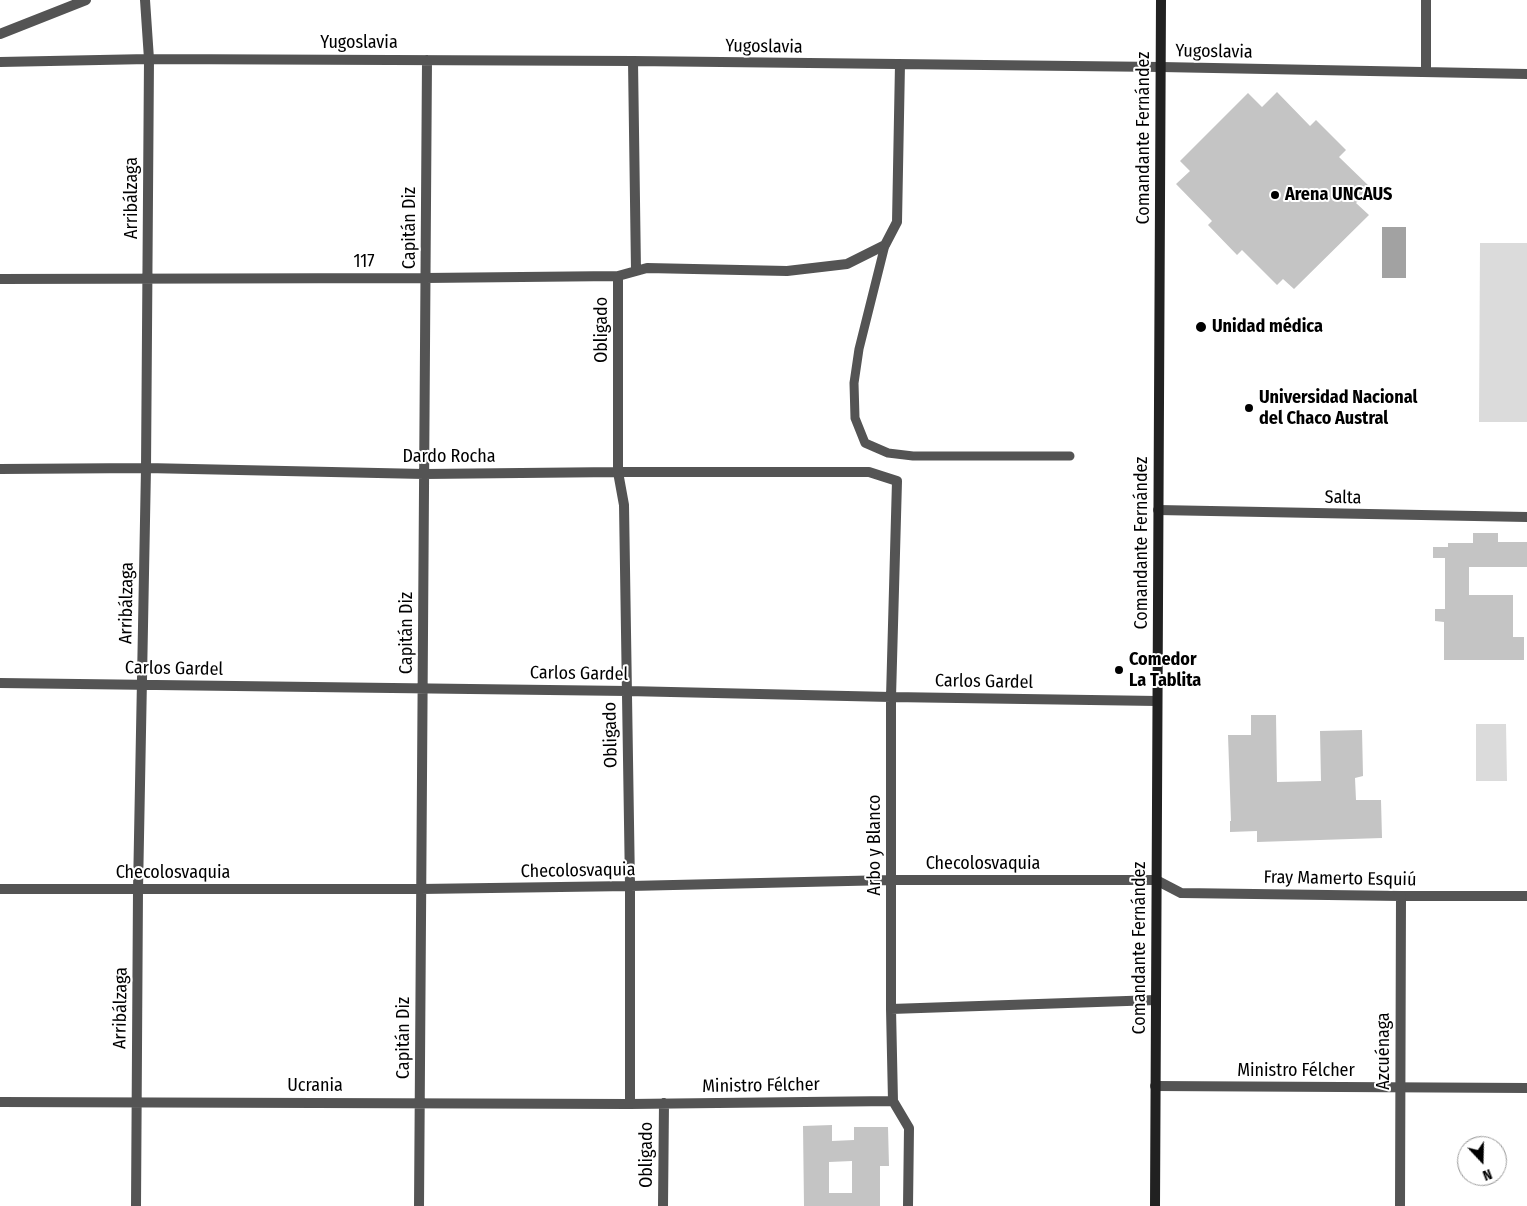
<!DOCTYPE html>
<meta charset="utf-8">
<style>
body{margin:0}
#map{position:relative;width:1527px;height:1206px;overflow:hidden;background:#fff;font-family:"Fira Sans Condensed",sans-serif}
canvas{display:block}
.north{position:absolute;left:1457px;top:1136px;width:50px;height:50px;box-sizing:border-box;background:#fff;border:1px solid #999;border-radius:50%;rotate:159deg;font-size:14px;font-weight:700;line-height:20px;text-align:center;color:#000}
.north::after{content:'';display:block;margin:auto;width:18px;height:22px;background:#000;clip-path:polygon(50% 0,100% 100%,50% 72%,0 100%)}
</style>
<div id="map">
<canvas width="1527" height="1206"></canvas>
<div class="north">N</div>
</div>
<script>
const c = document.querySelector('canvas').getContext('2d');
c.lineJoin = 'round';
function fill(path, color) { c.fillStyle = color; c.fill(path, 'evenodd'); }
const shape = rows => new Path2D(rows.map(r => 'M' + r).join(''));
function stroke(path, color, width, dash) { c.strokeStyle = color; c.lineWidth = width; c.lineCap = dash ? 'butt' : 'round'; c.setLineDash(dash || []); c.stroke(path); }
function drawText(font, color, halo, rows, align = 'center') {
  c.font = font + ' "Fira Sans Condensed",sans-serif'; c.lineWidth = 4; c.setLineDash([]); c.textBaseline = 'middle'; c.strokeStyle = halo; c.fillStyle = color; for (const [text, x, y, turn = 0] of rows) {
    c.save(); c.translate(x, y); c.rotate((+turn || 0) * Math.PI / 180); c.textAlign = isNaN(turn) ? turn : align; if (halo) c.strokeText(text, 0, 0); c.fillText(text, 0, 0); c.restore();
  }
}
fill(shape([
 [1480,243,1527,243,1527,422,1479,422],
 [1476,724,1506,724,1507,781,1476,781]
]), '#dbdbdb');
fill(shape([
 [1382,227,1406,227,1406,278,1382,278]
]), '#a2a2a2');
fill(shape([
 [1277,92,1310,126,1316,120,1346,150,1339,157,1371,188,1356,203,1369,215,1294,289,1283,279,1277,285,1242,250,1237,255,1208,225,1212,221,1176,184,1190,171,1180,161,1248,93,1262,107],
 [1473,533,1498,533,1498,542,1527,542,1527,567,1469,567,1469,595,1513,595,1513,637,1524,637,1524,660,1444,660,1444,622,1435,621,1435,609,1445,609,1445,558,1433,558,1433,547,1448,547,1448,543,1473,543],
 [1251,715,1276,715,1277,782,1321,781,1320,731,1362,730,1363,776,1355,778,1356,800,1381,800,1382,838,1257,842,1257,831,1230,832,1230,821,1231,821,1228,735,1251,735],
 [832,1125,832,1141,854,1140,854,1127,888,1127,889,1166,880,1166,880,1206,804,1206,803,1126],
 [852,1161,852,1193,829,1193,829,1162]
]), '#c4c4c4');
stroke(shape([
 [885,245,859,349,854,383,855,418,865,443,888,453,913,456,1070,456]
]), '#545454', 9);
stroke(shape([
 [1426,0,1426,72],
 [0,34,86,0],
 [633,61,636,271],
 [0,62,149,59,633,61,1161,67,1527,74],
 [618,276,618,472,624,505,630,886,630,1104],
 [0,279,425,278,618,276,647,268,787,271,847,264,885,245,897,222,900,64],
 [0,469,146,468,424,474,618,472,869,472,897,481,891,697,891,1009,893,1101,909,1128,908,1206],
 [1158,510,1527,517],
 [0,683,627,691,891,697,1157,701],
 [0,889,421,889,630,886,891,880,1156,880],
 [1401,896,1527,896],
 [891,1009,1156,1000],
 [1155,1086,1527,1088],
 [0,1102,630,1104,893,1101],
 [136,1206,138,890,146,468,149,59,145,0],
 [419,1206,427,60],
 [663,1206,664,1103]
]), '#545454', 10);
stroke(shape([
 [1156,880,1181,893,1401,896,1400,1206]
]), '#545454', 10);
stroke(shape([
 [1155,1206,1161,0]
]), '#212121', 10);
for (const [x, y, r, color] of [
 [1275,195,5,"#000"],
 [1201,327,6,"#000"],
 [1249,408,5,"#000"],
 [1119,670,5,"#000"]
]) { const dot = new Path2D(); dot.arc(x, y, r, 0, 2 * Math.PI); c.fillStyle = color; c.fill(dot); stroke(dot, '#fff', 2); }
drawText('18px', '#000', '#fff', [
 ["Yugoslavia",359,43],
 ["Yugoslavia",764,47,1],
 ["Yugoslavia",1214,52,1],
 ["Comandante Fernández",1144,138,-90],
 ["Arribálzaga",132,198,-90],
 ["Capitán Diz",410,228,-90],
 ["117",364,262],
 ["Obligado",602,330,-90],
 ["Dardo Rocha",449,457],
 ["Salta",1343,498,1],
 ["Comandante Fernández",1142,543,-90],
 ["Arribálzaga",127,603,-89],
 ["Capitán Diz",407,633,-90],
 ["Carlos Gardel",174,669,1],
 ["Carlos Gardel",579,674,1],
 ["Carlos Gardel",984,682,1],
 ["Obligado",611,735,-91],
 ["Arbo y Blanco",875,845,-90],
 ["Checolosvaquia",983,864],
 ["Checolosvaquia",578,871,-1],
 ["Checolosvaquia",173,873],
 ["Fray Mamerto Esquiú",1340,879,1],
 ["Comandante Fernández",1140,948,-90],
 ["Arribálzaga",121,1008,-89],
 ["Capitán Diz",404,1038,-90],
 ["Azcuénaga",1384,1051,-90],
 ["Ministro Félcher",1296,1071],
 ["Ucrania",315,1086],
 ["Ministro Félcher",761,1086,-1],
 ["Obligado",647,1155,-90]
]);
drawText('bold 18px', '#000', '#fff', [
 ["Arena UNCAUS",1285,195],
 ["Unidad médica",1212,327],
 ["Universidad Nacional",1259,398],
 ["del Chaco Austral",1259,419],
 ["Comedor",1129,660],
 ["La Tablita",1129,681]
], 'left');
</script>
